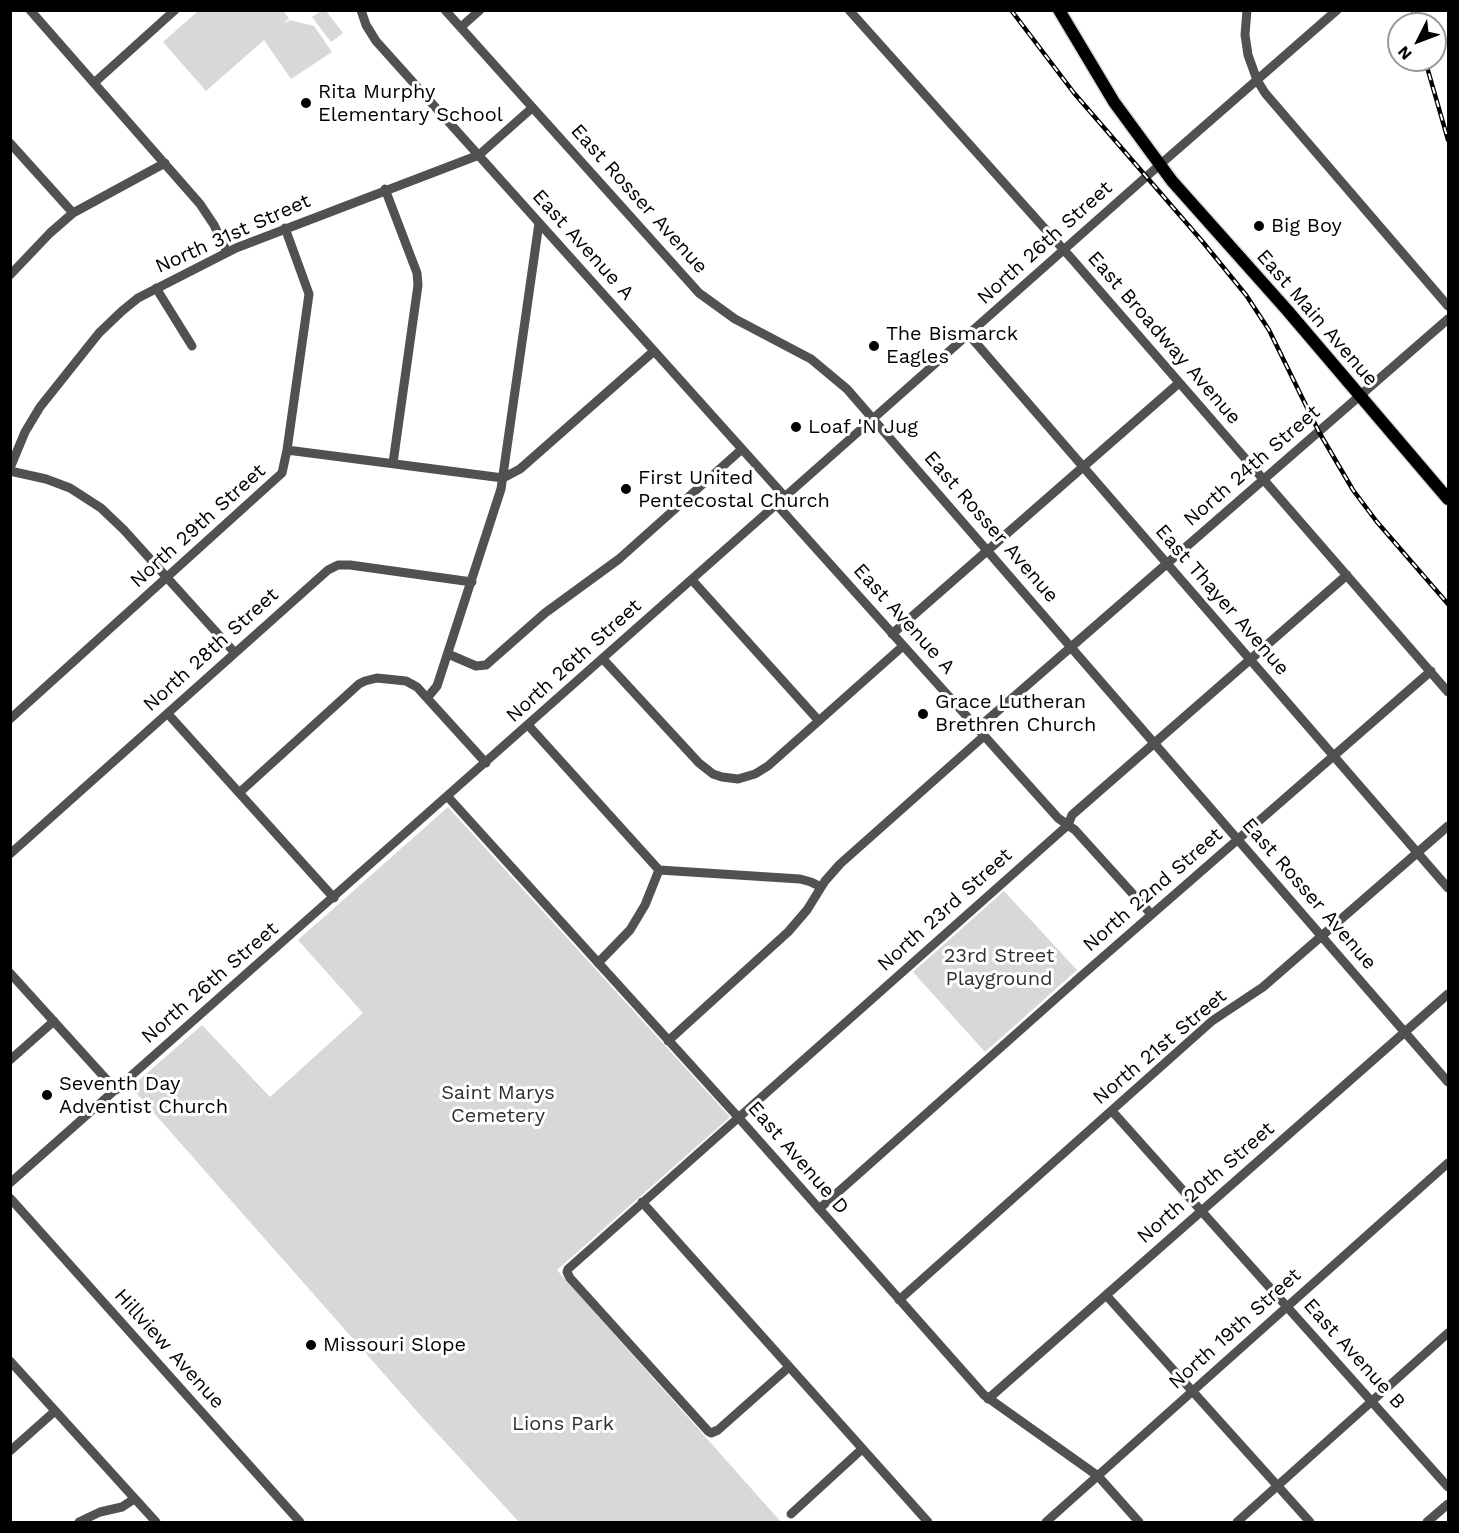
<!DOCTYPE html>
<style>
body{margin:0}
#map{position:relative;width:1459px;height:1533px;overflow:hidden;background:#fff;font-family:"Work Sans",sans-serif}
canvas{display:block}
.frame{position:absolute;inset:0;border:12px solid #000;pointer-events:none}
.north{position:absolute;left:1387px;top:12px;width:60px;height:60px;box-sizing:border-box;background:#fff;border:2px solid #999;border-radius:50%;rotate:228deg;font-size:16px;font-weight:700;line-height:24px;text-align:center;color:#000}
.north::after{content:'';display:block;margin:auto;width:21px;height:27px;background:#000;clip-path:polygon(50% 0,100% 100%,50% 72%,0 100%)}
</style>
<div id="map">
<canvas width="1459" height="1533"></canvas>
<div class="frame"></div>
<div class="north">N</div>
</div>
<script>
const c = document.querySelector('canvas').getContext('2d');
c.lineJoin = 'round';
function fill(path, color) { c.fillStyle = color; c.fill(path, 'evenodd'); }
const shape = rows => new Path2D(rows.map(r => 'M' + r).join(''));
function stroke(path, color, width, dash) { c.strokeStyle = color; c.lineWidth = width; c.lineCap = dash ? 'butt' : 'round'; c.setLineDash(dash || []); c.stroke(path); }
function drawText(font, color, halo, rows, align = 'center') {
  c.font = font + ' "Work Sans",sans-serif'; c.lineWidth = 6; c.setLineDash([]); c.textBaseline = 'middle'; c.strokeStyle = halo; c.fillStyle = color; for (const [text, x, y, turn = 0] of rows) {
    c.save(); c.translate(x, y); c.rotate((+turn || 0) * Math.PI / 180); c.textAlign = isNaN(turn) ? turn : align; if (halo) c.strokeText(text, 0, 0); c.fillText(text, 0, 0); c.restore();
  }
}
fill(shape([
 [198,11,283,11,289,18,283,24,290,20,314,26,332,52,291,79,264,40,206,91,163,42],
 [321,11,326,11,343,33,331,42,312,17],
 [448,807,730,1117,557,1270,781,1522,519,1522,421,1416,131,1087,202,1025,270,1097,363,1013,298,940],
 [1004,891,1077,970,985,1052,913,972]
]), '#d8d8d8');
const major = shape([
 [1059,10,1114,102,1172,181,1287,310,1448,499]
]);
stroke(major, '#dbdbdb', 15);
stroke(shape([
 [30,10,200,204,214,225,227,252],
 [361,10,366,25,376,41,786,498],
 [445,10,699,293,735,319,811,359,847,389,1448,1082],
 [849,10,1072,259,1448,692],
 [1247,10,1245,35,1248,55,1257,80,1265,93,1448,306],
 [461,27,480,10],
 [94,83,175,10],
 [10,143,73,213],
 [385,189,417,273,418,285,393,463],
 [10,275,50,233,73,213,165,163],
 [156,288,192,346],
 [969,335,1448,888],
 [287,450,503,478],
 [10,468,25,432,40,407,99,333,122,311,138,298,236,248,479,155,532,108],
 [10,471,46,479,70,488,101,508,124,530,235,653],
 [503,478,520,469,654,351],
 [777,505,1058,818,1075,830,1151,914],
 [692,580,819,721],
 [892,634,1179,383],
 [448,654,476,666,486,665,545,613,619,559,742,449],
 [603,659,699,763,713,774,722,777,738,779,755,774,768,766,903,646],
 [427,698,437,686,501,489,539,223],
 [168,714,334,898],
 [10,719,282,473,287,450,309,294,285,228],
 [528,725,659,870,800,879,811,882,821,887],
 [978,728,1448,319],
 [239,793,359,684,365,681,377,678,406,681,417,687,486,763],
 [448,797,738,1117,984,1395,1098,1476,1139,1522],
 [10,854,328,570,338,565,350,565,472,582],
 [598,963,630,930,645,905,659,870],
 [10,973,116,1090],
 [668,1041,788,932,807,910,825,881,840,864,984,736],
 [10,1060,54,1021],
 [1112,1111,1448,1487],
 [10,1183,1147,176,1337,10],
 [10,1198,300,1522],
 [642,1202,928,1522],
 [819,1209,1080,977,1431,671],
 [1106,1295,1310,1522],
 [899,1300,1212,1021,1263,987,1448,826],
 [10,1361,156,1522],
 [789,1367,718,1430,711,1433,708,1431,570,1278,567,1272,568,1269,1068,825,1072,815,1347,575],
 [988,1399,1448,994],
 [10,1451,55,1411],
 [791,1514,862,1449],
 [79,1522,100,1512,122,1507,134,1499],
 [1046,1522,1448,1163],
 [1237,1522,1448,1333],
 [1427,1522,1448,1504]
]), '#515151', 9);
stroke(major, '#000', 12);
const rail = shape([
 [1011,10,1074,93,1202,241,1246,295,1269,330,1319,432,1353,490,1377,522,1448,604],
 [1413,10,1416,24],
 [1425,60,1448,140]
]);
stroke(rail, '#000', 4.5);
stroke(rail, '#fff', 2, [7]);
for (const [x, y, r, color] of [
 [306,103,6,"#000"],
 [1259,226,6,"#000"],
 [874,346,6,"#000"],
 [796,427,6,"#000"],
 [626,489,6,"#000"],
 [923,714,6,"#000"],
 [47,1095,6,"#000"],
 [311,1345,6,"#000"]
]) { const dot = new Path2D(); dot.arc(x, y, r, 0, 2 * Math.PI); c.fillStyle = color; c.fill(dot); stroke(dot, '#fff', 2); }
drawText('20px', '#000', '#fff', [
 ["Rita Murphy",318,92],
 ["Elementary School",318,115],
 ["Big Boy",1271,226],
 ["The Bismarck",886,334],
 ["Eagles",886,357],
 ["Loaf 'N Jug",808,427],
 ["First United",638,478],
 ["Pentecostal Church",638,501],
 ["Grace Lutheran",935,702],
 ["Brethren Church",935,725],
 ["Seventh Day",59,1084],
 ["Adventist Church",59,1107],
 ["Missouri Slope",323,1345]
], 'left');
drawText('20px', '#000', '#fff', [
 ["East Rosser Avenue",639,199,48],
 ["North 31st Street",233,234,-24],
 ["North 26th Street",1045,243,-42],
 ["East Avenue A",583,245,48],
 ["East Main Avenue",1317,318,49],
 ["East Broadway Avenue",1164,338,49],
 ["North 24th Street",1252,466,-41],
 ["North 29th Street",198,526,-42],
 ["East Rosser Avenue",991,527,49],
 ["East Thayer Avenue",1222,600,49],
 ["East Avenue A",904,619,48],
 ["North 28th Street",211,650,-42],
 ["North 26th Street",574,661,-42],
 ["North 22nd Street",1153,890,-41],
 ["East Rosser Avenue",1309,894,49],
 ["North 23rd Street",945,910,-42],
 ["North 26th Street",210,983,-41],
 ["North 21st Street",1160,1047,-40],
 ["East Avenue D",798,1158,49],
 ["North 20th Street",1206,1183,-41],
 ["North 19th Street",1235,1329,-42],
 ["Hillview Avenue",169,1349,48],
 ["East Avenue B",1354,1354,48]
]);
drawText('20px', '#2f2f2f', '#fff', [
 ["23rd Street",999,956],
 ["Playground",999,979],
 ["Saint Marys",498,1093],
 ["Cemetery",498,1116],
 ["Lions Park",563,1424]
]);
</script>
